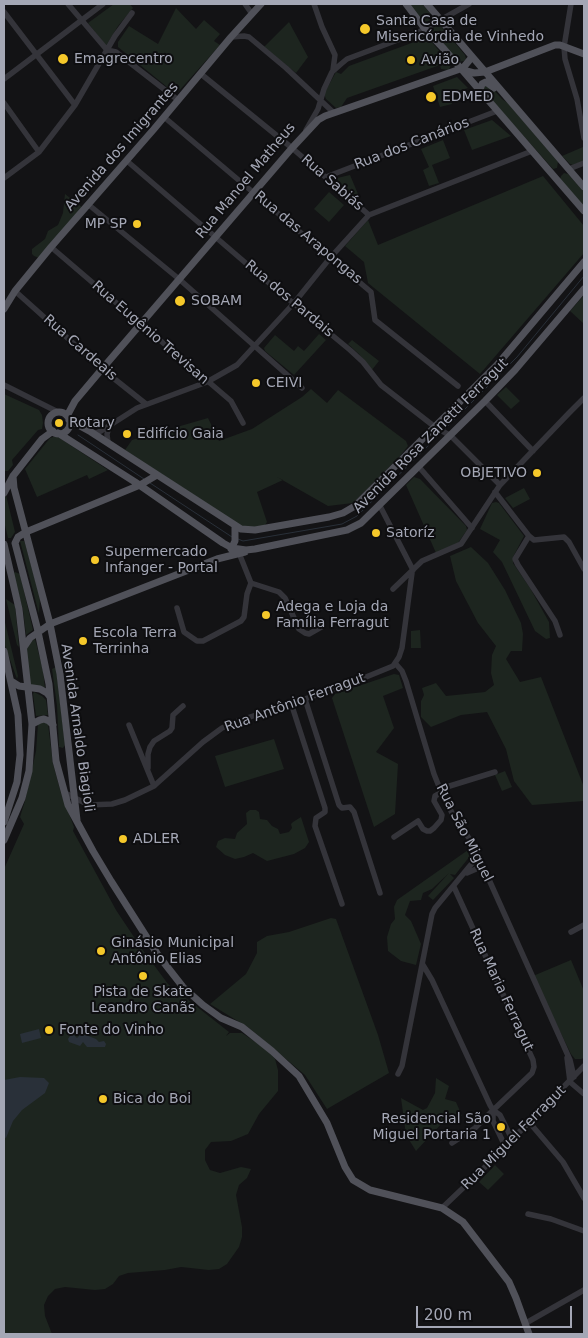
<!DOCTYPE html>
<meta charset="utf-8">
<style>
body{margin:0}
#map{position:relative;width:588px;height:1338px;overflow:hidden;background:#131315;font-family:"DejaVu Sans",sans-serif}
canvas{display:block}
.frame{position:absolute;inset:0;border:5px solid #a4a7b5;pointer-events:none}
.scale{position:absolute;left:416px;top:1306px;width:156px;height:22px;box-sizing:border-box;border:2px solid #a4a7b5;border-top:0;padding-left:6px;font-size:15px;line-height:18px;white-space:nowrap;color:#a4a7b5;-webkit-text-stroke:4px #0e0e10;paint-order:stroke}
</style>
<div id="map">
<canvas width="588" height="1338"></canvas>
<div class="frame"></div>
<div class="scale">200 m</div>
</div>
<script>
const c = document.querySelector('canvas').getContext('2d');
c.lineJoin = 'round';
function fill(path, color) { c.fillStyle = color; c.fill(path, 'evenodd'); }
const shape = rows => new Path2D(rows.map(r => 'M' + r).join(''));
function stroke(path, color, width, dash) { c.strokeStyle = color; c.lineWidth = width; c.lineCap = dash ? 'butt' : 'round'; c.setLineDash(dash || []); c.stroke(path); }
function drawText(font, color, halo, rows, align = 'center') {
  c.font = font + ' "DejaVu Sans",sans-serif'; c.lineWidth = 4; c.setLineDash([]); c.textBaseline = 'middle'; c.strokeStyle = halo; c.fillStyle = color; for (const [text, x, y, turn = 0] of rows) {
    c.save(); c.translate(x, y); c.rotate((+turn || 0) * Math.PI / 180); c.textAlign = isNaN(turn) ? turn : align; if (halo) c.strokeText(text, 0, 0); c.fillText(text, 0, 0); c.restore();
  }
}
fill(shape([
 [114,4,130,4,133,8,118,26,106,46,88,23],
 [408,4,422,4,431,14,430,21,424,22],
 [176,8,196,29,204,20,220,34,214,41,220,45,178,92,172,91,118,47,118,42,129,26,158,44],
 [289,22,308,57,296,73,264,47],
 [438,25,440,25,465,55,466,59,464,61,458,62,432,32,434,26],
 [420,36,430,40,451,65,449,70,441,69,440,65,347,98,341,107,336,108,326,99,324,94,336,72,341,74,349,66,417,41],
 [457,77,468,88,449,94,452,104,440,107,433,86],
 [483,84,489,85,502,99,508,103,558,162,557,168,553,169,482,89],
 [492,120,511,136,472,150,464,130],
 [443,140,450,158,432,165,439,183,429,186,423,170,429,167,421,149],
 [583,147,584,161,573,165,570,164,562,156],
 [564,173,568,174,584,192,584,208,560,179,561,176],
 [350,175,358,194,351,196,336,184,336,182,337,178],
 [543,176,584,226,584,253,480,374,368,283,364,262,345,246,368,220,378,245],
 [329,192,344,205,329,222,314,209],
 [65,194,83,208,39,258,34,256,32,254,32,249,45,239,48,231,58,225,63,213],
 [584,295,584,321,583,323,570,311],
 [319,334,326,340,294,375,265,351,264,348,275,335,294,351,298,346,304,351],
 [352,340,379,361,371,371,359,354,348,344],
 [506,387,520,401,511,409,497,395],
 [311,389,327,403,338,390,406,441,408,446,400,456,353,503,328,506,277,477,283,480,257,492,267,522,265,525,257,528,241,526,125,450,132,440,208,418,219,441,252,429,302,397],
 [4,394,39,410,42,415,43,423,42,429,38,430,12,460,13,465,8,471,4,471],
 [53,437,58,437,108,470,89,479,87,475,37,497,25,469,50,438],
 [414,477,420,479,466,526,467,530,458,543,436,553,406,485],
 [524,488,530,499,513,508,505,498],
 [6,495,15,532,11,538,8,538,4,521,4,499],
 [496,502,499,503,524,536,513,557,513,563,530,588,549,622,550,638,546,639,535,631,502,562,493,552,500,540,480,529,492,503],
 [20,541,24,541,25,543,40,598,39,614],
 [471,547,488,563,505,590,521,623,523,634,522,651,511,651,506,659,520,682,541,677,584,787,584,801,532,805,514,781,506,749,487,712,461,715,431,727,421,717,421,701,424,695,422,688,436,683,446,696,485,692,494,685,491,673,492,655,496,646,478,623,456,581,450,556],
 [15,572,20,574,33,630,26,635,23,610,13,574],
 [6,599,15,605,19,647,17,645],
 [4,618,18,676,17,679,4,643],
 [420,630,421,648,411,648,411,631],
 [35,639,43,670,45,689,30,686,26,650,30,642],
 [56,667,65,745,63,748,59,747,57,706,52,669],
 [394,674,399,675,403,688,383,696,394,728,376,752,398,764,395,814,374,827,332,698,335,694],
 [34,692,42,696,46,700,48,715,36,716,33,694],
 [43,722,48,724,53,764,61,793,74,827,73,831,116,910,142,949,168,984,229,1032,226,1036,230,1033,242,1033,269,1051,275,1059,278,1070,278,1091,259,1114,248,1134,231,1141,211,1142,205,1150,205,1160,210,1170,220,1173,241,1167,251,1169,247,1178,239,1185,236,1195,242,1227,242,1237,239,1247,227,1264,219,1269,209,1270,181,1267,165,1270,128,1273,119,1276,113,1284,105,1289,95,1290,65,1287,55,1289,48,1296,44,1305,45,1316,52,1334,4,1334,4,869,24,824,20,817,25,801,36,751,38,724],
 [274,739,284,769,225,787,215,756],
 [505,771,512,787,502,791,495,775],
 [250,810,256,810,259,812,260,819,267,820,272,826,278,829,280,834,289,832,292,828,291,824,293,822,301,817,309,842,305,848,294,854,267,861,253,853,244,857,235,859,225,855,216,847,218,841,225,838,235,839,237,833,247,824,246,813],
 [468,850,470,856,455,875,450,874,454,878,433,900,428,896,449,873,432,889,423,893,421,900,410,901,405,915,411,921,421,944,416,965,401,961,388,951,387,937,391,924,395,919,394,907,397,900],
 [331,918,336,919,378,1035,389,1073,327,1109,305,1075,249,1028,210,1004,246,974,257,953,257,942,267,936,289,932],
 [571,960,584,991,584,1058,581,1059,575,1059,571,1054,533,976],
 [436,1078,449,1086,445,1099,456,1102,462,1116,443,1122,416,1151,406,1135,401,1098,423,1110,427,1108,435,1093],
 [495,1165,504,1174,488,1190,479,1182]
]), '#1d251f');
fill(shape([
 [39,1029,41,1038,22,1043,20,1034],
 [83,1034,96,1039,99,1042,104,1041,106,1044,105,1047,87,1047,83,1042,80,1046,69,1042,68,1039,70,1036,74,1035,77,1038,80,1035],
 [20,1077,44,1078,49,1083,45,1093,22,1110,13,1121,6,1138,4,1137,4,1080]
]), '#293039');
stroke(shape([
 [444,430,517,357,584,276],
 [78,435,144,479],
 [150,483,232,537],
 [238,539,243,541,342,524,357,516,441,433]
]), '#293039', 1);
stroke(shape([
 [68,4,107,50],
 [245,4,252,14],
 [314,4,322,27,335,55,333,70],
 [571,4,564,47,565,59,577,99,584,138],
 [4,12,75,105],
 [231,37,244,36,249,37,286,68,334,113],
 [107,50,116,52,178,100],
 [201,74,292,148,369,215],
 [4,79,103,4],
 [4,103,39,152],
 [164,117,371,292,375,320,458,386],
 [306,130,318,109,324,89,332,72,341,64,347,59,419,32,469,4],
 [127,161,269,283,350,350,363,362,381,385,435,427,451,436,500,485],
 [569,169,584,163],
 [326,177,497,111],
 [4,178,39,152,75,105,115,36,132,13],
 [89,205,179,279,302,388],
 [51,247,231,401,243,423],
 [15,291,102,369,146,404],
 [4,385,58,412],
 [485,401,533,451],
 [91,432,96,433,101,431,137,408,207,382,237,365,294,303,330,258,369,215,532,151],
 [108,443,107,434,110,425],
 [419,467,472,528],
 [495,492,529,536,534,540,564,537,569,542,584,569],
 [380,506,413,570],
 [529,536,515,559,518,565,555,621,560,635],
 [251,583,279,592,285,598,299,629,305,633,309,634,323,626],
 [393,589,422,561,461,544,500,485,569,413,584,398],
 [177,608,184,632,197,641,203,641,241,621,244,617,247,594,251,583,239,553,236,551],
 [395,663,402,671,406,681,434,774,440,789,453,815,473,844,570,1060,574,1077],
 [305,699,339,805,342,808,350,807,354,812,380,893],
 [291,703,325,808,325,812,316,818,315,826,342,904],
 [129,725,154,786],
 [148,768,148,754,150,747,154,741,170,731,172,728,173,715,183,706],
 [440,789,495,772],
 [65,793,89,805,112,804,125,800,154,786,203,742,222,728,238,721,344,686,393,666,399,657,402,648,412,573],
 [394,837,418,821,423,829,427,831,430,831,434,828,441,820,442,815,434,801,435,796,442,792],
 [467,873,483,866],
 [571,932,584,925],
 [423,965,432,980,490,1105,493,1110,493,1121,505,1146],
 [567,1058,570,1082,584,1094],
 [398,1074,402,1066,432,914,435,908,478,856],
 [493,1110,500,1115,512,1139],
 [529,1122,563,1162,584,1198],
 [452,1143,475,1128,488,1115,532,1073,534,1067,533,1060,454,887],
 [442,1208,484,1168,584,1066],
 [528,1214,551,1219,584,1231],
 [526,1323,584,1290]
]), '#34343a', 5.5);
stroke(shape([
 [406,4,425,29,444,49,584,211],
 [427,4,584,187],
 [463,70,474,73,485,72,555,45,560,45,584,54],
 [480,90,482,84,486,82,494,88],
 [4,309,15,291,51,247,154,129,231,37,261,4],
 '48 423a11 11 0 1 1 22 0a11 11 0 1 1-22 0Z',
 [67,416,75,401,102,369,292,148,318,120,325,116,463,68,472,57],
 [69,420,91,432,241,529,255,530,329,517,343,513,355,506,497,365,584,262],
 [58,433,135,482,223,543,232,548,246,550,255,549,347,530,361,523,485,401,515,370,584,289],
 [157,475,140,485,26,532,18,537,15,543,37,627,49,684,56,761,68,805,93,851,111,881,158,955,183,987,203,1005,221,1018,242,1027,272,1051,299,1076,327,1123,345,1167,353,1180,370,1190,442,1208,463,1222,509,1282,516,1298,529,1334],
 [13,476,14,488,50,624,60,674,77,820],
 [4,493,13,476,42,439,53,431],
 [4,544,19,609,32,724,29,771,22,798,4,840],
 [231,549,235,541,235,526],
 [24,647,30,638,50,624,217,559,245,552],
 [4,651,18,715,20,755,17,782,4,822],
 [11,681,19,686,40,689,47,693,50,697],
 [32,724,40,720,44,719,49,721,53,725]
]), '#505159', 7);
for (const [x, y, r, color] of [
 [365,29,6,"#f5c82a"],
 [63,59,6,"#f5c82a"],
 [411,60,5,"#f5c82a"],
 [431,97,6,"#f5c82a"],
 [137,224,5,"#f5c82a"],
 [180,301,6,"#f5c82a"],
 [256,383,5,"#f5c82a"],
 [59,423,5,"#f5c82a"],
 [127,434,5,"#f5c82a"],
 [537,473,5,"#f5c82a"],
 [376,533,5,"#f5c82a"],
 [95,560,5,"#f5c82a"],
 [266,615,5,"#f5c82a"],
 [83,641,5,"#f5c82a"],
 [123,839,5,"#f5c82a"],
 [101,951,5,"#f5c82a"],
 [143,976,5,"#f5c82a"],
 [49,1030,5,"#f5c82a"],
 [103,1099,5,"#f5c82a"],
 [501,1127,5,"#f5c82a"]
]) { const dot = new Path2D(); dot.arc(x, y, r, 0, 2 * Math.PI); c.fillStyle = color; c.fill(dot); stroke(dot, '#0e0e10', 2); }
drawText('14px', '#a4a7b5', '#0e0e10', [
 ["Santa Casa de",376,21],
 ["Misericórdia de Vinhedo",376,37],
 ["Emagrecentro",74,59],
 ["Avião",421,60],
 ["EDMED",442,97],
 ["MP SP",127,224,"right"],
 ["SOBAM",191,301],
 ["CEIVI",266,383],
 ["Rotary",69,423],
 ["Edifício Gaia",137,434],
 ["OBJETIVO",527,473,"right"],
 ["Satoríz",386,533],
 ["Supermercado",105,552],
 ["Infanger - Portal",105,568],
 ["Adega e Loja da",276,607],
 ["Família Ferragut",276,623],
 ["Escola Terra",93,633],
 ["Terrinha",93,649],
 ["ADLER",133,839],
 ["Ginásio Municipal",111,943],
 ["Antônio Elias",111,959],
 ["Pista de Skate",143,992,"center"],
 ["Leandro Canãs",143,1008,"center"],
 ["Fonte do Vinho",59,1030],
 ["Bica do Boi",113,1099],
 ["Residencial São",491,1119,"right"],
 ["Miguel Portaria 1",491,1135,"right"]
], 'left');
drawText('14px', '#a4a7b5', '#0e0e10', [
 ["Rua dos Canários",412,144,-21],
 ["Avenida dos Imigrantes",122,147,-49],
 ["Rua Manoel Matheus",246,181,-50],
 ["Rua Sabiás",332,183,41],
 ["Rua das Arapongas",308,238,40],
 ["Rua dos Pardais",289,299,40],
 ["Rua Eugênio Trevisan",150,333,41],
 ["Rua Cardeais",80,348,41],
 ["Avenida Rosa Zanetti Ferragut",431,436,-45],
 ["Rua Antônio Ferragut",295,703,-20],
 ["Avenida Arnaldo Biagioli",77,728,82],
 ["Rua São Miguel",464,833,63],
 ["Rua Maria Ferragut",501,990,65],
 ["Rua Miguel Ferragut",514,1138,-45]
]);
</script>
